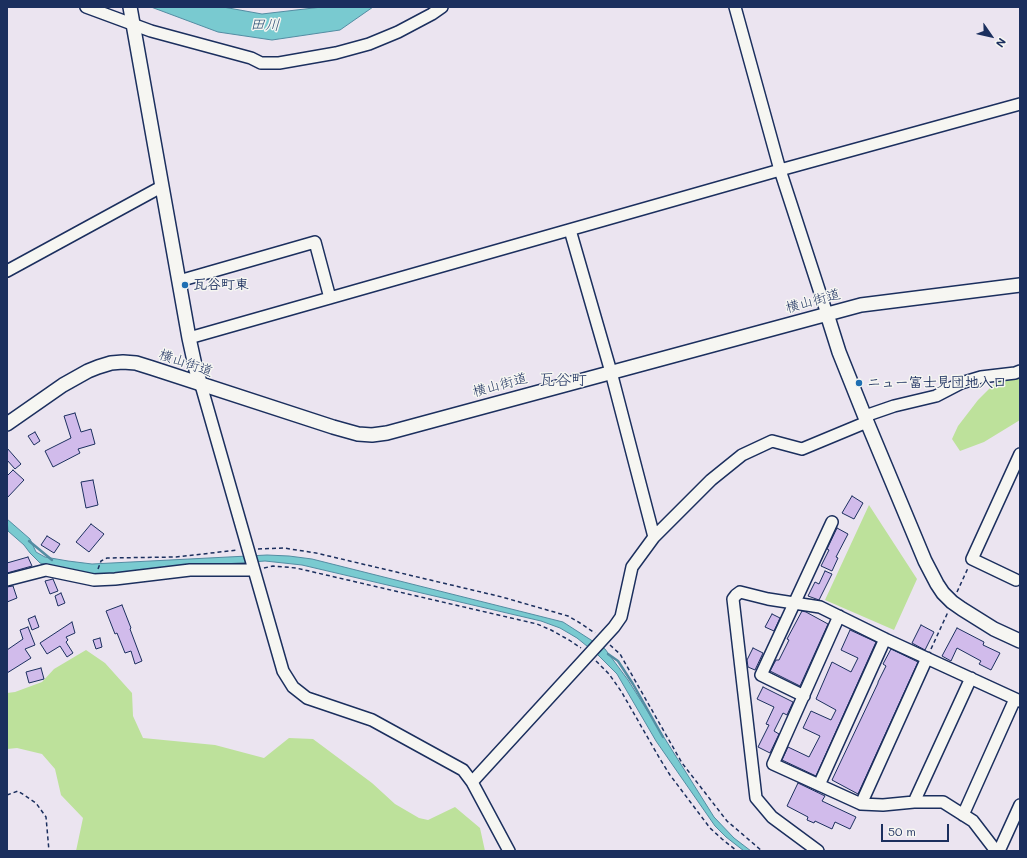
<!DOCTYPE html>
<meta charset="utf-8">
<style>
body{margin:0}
#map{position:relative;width:1027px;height:858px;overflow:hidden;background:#ebe4f0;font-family:Mali,sans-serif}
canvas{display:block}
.frame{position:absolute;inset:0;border:8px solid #1b2f5e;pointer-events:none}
.north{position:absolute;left:971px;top:16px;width:40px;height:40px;-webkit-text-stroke:3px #f6f6f2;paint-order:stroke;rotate:124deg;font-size:11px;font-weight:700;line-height:16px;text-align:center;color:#1b2f5e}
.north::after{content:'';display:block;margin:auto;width:14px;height:18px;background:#1b2f5e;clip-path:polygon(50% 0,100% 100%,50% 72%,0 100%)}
.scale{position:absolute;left:881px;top:824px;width:68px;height:18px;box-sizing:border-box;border:2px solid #1b2f5e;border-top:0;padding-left:5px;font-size:12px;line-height:14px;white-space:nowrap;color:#1b2f5e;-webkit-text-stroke:3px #f6f6f2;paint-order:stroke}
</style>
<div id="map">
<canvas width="1027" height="858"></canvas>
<div class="frame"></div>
<div class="north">N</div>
<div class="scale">50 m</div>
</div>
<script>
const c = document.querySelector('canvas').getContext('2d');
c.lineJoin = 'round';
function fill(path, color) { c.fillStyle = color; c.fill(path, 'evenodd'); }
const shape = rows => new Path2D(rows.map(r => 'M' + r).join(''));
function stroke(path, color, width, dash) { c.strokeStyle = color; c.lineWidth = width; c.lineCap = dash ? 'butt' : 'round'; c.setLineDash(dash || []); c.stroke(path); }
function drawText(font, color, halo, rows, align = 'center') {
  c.font = font + ' Mali,"Klee One",sans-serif'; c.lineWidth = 3; c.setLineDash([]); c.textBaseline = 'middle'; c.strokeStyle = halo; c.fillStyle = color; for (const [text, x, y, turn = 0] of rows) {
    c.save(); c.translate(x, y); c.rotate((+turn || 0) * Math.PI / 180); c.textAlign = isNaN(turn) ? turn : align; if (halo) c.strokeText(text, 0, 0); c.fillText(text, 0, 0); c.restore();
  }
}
fill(shape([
 [1020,375,1020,420,984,442,960,451,952,439,958,426,978,400,996,382],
 [869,505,917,579,894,630,825,600],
 [86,650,105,663,132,693,133,716,143,738,215,745,264,758,289,738,313,739,372,783,395,804,419,818,428,820,455,807,480,828,485,851,76,851,83,818,61,795,55,769,42,754,17,748,7,749,7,693,15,692,42,682,54,669]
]), '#bde19b');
const water = shape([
 [151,7,223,7,262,14,322,7,373,7,340,30,272,40,218,32,151,7],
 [7,519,30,539,36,552,45,557,68,561,92,564,267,555,289,556,312,559,563,622,605,649,628,680,714,817,734,838,751,851,744,851,726,837,715,826,656,741,617,674,598,655,577,638,560,628,541,621,302,565,265,561,184,567,103,575,78,573,40,563,30,553,24,545,8,531,7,519]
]);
fill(water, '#79cad0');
stroke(water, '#538ca2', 1);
stroke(shape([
 [29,541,52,560],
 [608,654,618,661,633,684,663,737]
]), '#538ca2', 2.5);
const building = shape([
 [75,413,81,432,91,429,95,444,78,449,80,453,53,467,45,451,71,438,64,416,75,413],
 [35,432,40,441,34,445,28,436,35,432],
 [7,448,21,464,15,469,7,460,7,448],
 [13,470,24,480,7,498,7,476,13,470],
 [93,480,98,505,86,508,81,482,93,480],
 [852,496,863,503,854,519,842,513,852,496],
 [91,524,104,534,89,552,76,542,91,524],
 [837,528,848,534,836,557,838,558,832,571,821,566,829,550,827,549,837,528],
 [47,536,60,544,54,553,41,545,47,536],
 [28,557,32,566,7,573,7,563,28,557],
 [825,571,832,574,819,600,808,596,815,582,819,584,825,571],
 [53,579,58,591,50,594,45,581,53,579],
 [13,586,17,598,7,602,7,587,13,586],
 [61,593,65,603,58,606,55,596,61,593],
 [122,605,131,628,130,629,142,661,135,664,131,651,125,653,117,633,115,634,106,611,122,605],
 [802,611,806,612,828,624,800,686,770,671,776,660,779,660,789,640,787,639,802,611],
 [772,614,780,618,774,631,765,627,772,614],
 [35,616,39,627,32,630,28,619,35,616],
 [72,622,75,633,66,637,68,640,66,642,73,653,67,657,60,646,47,654,40,643,72,622],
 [921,625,934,632,925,650,912,643,921,625],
 [28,627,35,645,25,649,31,658,7,673,7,650,23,639,20,630,28,627],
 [957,628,984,642,983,645,1000,653,991,670,979,664,981,661,957,648,951,661,942,656,957,628],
 [850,630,876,642,816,776,782,760,788,747,809,757,820,736,803,728,811,711,831,720,836,710,816,699,832,662,851,672,858,658,841,650,850,630],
 [100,638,102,647,96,649,93,640,100,638],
 [753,648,763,653,755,670,748,667,747,660,753,648],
 [891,649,918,662,858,794,832,780,878,683,878,682,886,666,883,664,891,649],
 [41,668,44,679,29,683,26,672,41,668],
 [763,687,793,702,787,715,783,713,774,731,779,734,770,753,758,747,769,725,766,724,774,707,757,699,763,687],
 [798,783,825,796,822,801,856,817,850,829,835,822,832,829,815,821,814,823,807,820,808,817,787,806,798,783]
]);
fill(building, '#d1bbeb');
stroke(building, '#1b2f5e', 1);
const minor = shape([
 [86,7,151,31,251,58,261,63,279,63,336,53,369,44,398,32,432,14,442,7],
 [735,7,780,170,827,314],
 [570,230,611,372,654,537],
 [7,271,161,187],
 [179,281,315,242,330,298],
 [189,338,780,170,1020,104],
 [201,385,283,671,293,687,307,698,372,720,463,770,472,782,509,851],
 [865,416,894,406,936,396,961,383,981,377,1015,373,1020,371],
 [7,580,46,570,94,580,115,579,190,570,254,570],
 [1016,580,972,559,1020,454],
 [839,616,773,764,861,804,883,805,914,802,943,802,973,821,996,851],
 [804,696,761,675,832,522],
 [472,782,614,627,621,617,632,567,654,537,711,480,742,455,772,441,802,449,867,422],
 [819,785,885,639],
 [914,802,971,678],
 [861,804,927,658],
 [963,815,1015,699],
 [818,851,772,817,756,798,733,599,736,595,740,592,768,599,820,607,885,639,1020,701],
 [999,851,1020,805]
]);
const tertiary = shape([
 [130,7,189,338,196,370,201,385],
 [827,314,839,352,867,422,925,561,937,584,943,593,952,602,962,609,994,629,1020,641],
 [7,424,63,385,88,371,98,367,111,363,123,362,136,363,152,368,333,427,358,434,372,435,387,433,861,305,1020,285]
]);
stroke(minor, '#1b2f5e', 14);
stroke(tertiary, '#1b2f5e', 16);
stroke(shape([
 [258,549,284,548,316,553,502,597,568,616,580,623,595,633],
 [264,568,273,566,296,568,537,624,551,630,569,640,581,648],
 [98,569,101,561,107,558,176,557,238,550],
 [957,592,968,568],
 [610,645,620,654,682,763,727,821,762,851],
 [931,649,948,612],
 [596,661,609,674,621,691,660,759,670,775,710,828,722,839,737,851],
 [7,795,18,791,36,803,46,817,49,851]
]), '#1b2f5e', 1.5, [4, 3]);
stroke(minor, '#f6f6f2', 11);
stroke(tertiary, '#f6f6f2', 13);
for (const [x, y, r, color] of [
 [185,285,4,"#1f6fb2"],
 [859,383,4,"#1f6fb2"]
]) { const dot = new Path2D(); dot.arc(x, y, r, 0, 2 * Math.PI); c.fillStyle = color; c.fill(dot); stroke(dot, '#f6f6f2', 1.5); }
drawText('bold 14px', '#1b2f5e', '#f6f6f2', [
 ["瓦谷町東",193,285],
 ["ニュー富士見団地入口",867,383]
], 'left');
drawText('14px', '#1b2f5e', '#f6f6f2', [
 ["横山街道",813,301,-15],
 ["横山街道",186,363,19],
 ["横山街道",500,385,-15]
]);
drawText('italic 15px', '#32567a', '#f6f6f2', [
 ["田川",265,25,2]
]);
drawText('16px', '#1b2f5e', '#f6f6f2', [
 ["瓦谷町",563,380]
]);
</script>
